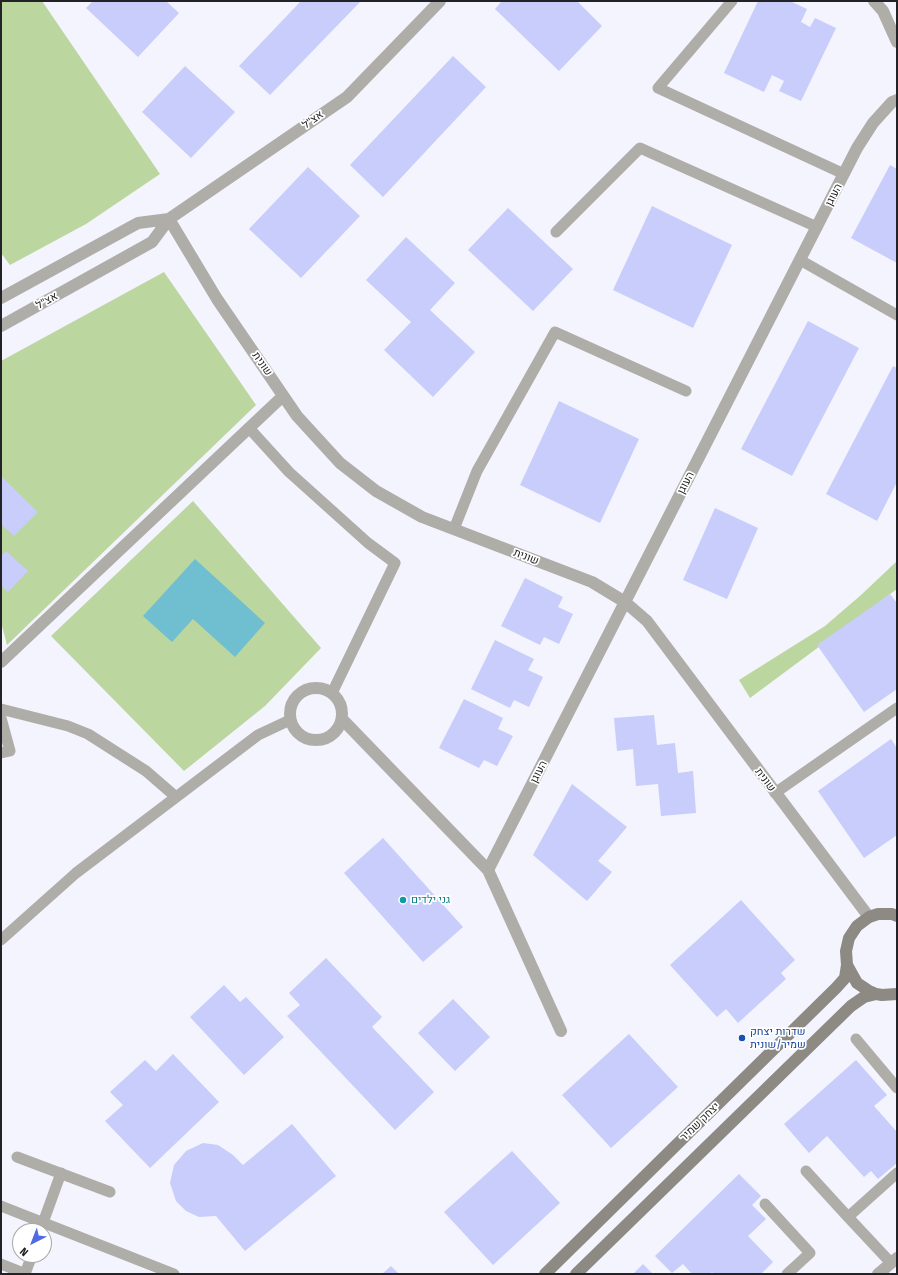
<!DOCTYPE html>
<meta charset="utf-8">
<style>
body{margin:0}
#map{position:relative;width:898px;height:1275px;overflow:hidden;background:#f3f4fd;font-family:"Fira Sans Condensed",sans-serif}
canvas{display:block}
.frame{position:absolute;inset:0;border:2px solid #232327;pointer-events:none}
.north{position:absolute;left:12px;top:1223px;width:40px;height:40px;box-sizing:border-box;background:#fff;border:1px solid #a7a7a9;border-radius:50%;rotate:222deg;font-size:11px;font-weight:700;line-height:16px;text-align:center;color:#232327}
.north::after{content:'';display:block;margin:auto;width:14px;height:18px;background:#526be1;clip-path:polygon(50% 0,100% 100%,50% 72%,0 100%)}
</style>
<div id="map">
<canvas width="898" height="1275"></canvas>
<div class="frame"></div>
<div class="north">N</div>
</div>
<script>
const c = document.querySelector('canvas').getContext('2d');
c.lineJoin = 'round';
function fill(path, color) { c.fillStyle = color; c.fill(path, 'evenodd'); }
const shape = rows => new Path2D(rows.map(r => 'M' + r).join(''));
function stroke(path, color, width, dash) { c.strokeStyle = color; c.lineWidth = width; c.lineCap = dash ? 'butt' : 'round'; c.setLineDash(dash || []); c.stroke(path); }
function drawText(font, color, halo, rows, align = 'center') {
  c.font = font + ' "Fira Sans Condensed",Heebo,sans-serif'; c.lineWidth = 3.5; c.setLineDash([]); c.textBaseline = 'middle'; c.strokeStyle = halo; c.fillStyle = color; for (const [text, x, y, turn = 0] of rows) {
    c.save(); c.translate(x, y); c.rotate((+turn || 0) * Math.PI / 180); c.textAlign = isNaN(turn) ? turn : align; if (halo) c.strokeText(text, 0, 0); c.fillText(text, 0, 0); c.restore();
  }
}
fill(shape([
 [1,1,42,1,160,174,86,224,10,265,1,253],
 [164,272,256,405,7,645,1,622,1,361],
 [193,501,321,648,265,706,184,771,51,636],
 [897,561,897,589,750,698,739,680,825,626,861,595]
]), '#bcd69f');
fill(shape([
 [195,559,265,623,235,657,193,619,172,642,143,616]
]), '#70bfd0');
fill(shape([
 [93,1,166,1,179,13,138,57,86,8],
 [301,1,361,1,270,95,239,66],
 [502,1,577,1,602,26,559,71,495,9],
 [758,1,790,1,807,9,801,22,810,27,815,18,836,28,801,101,779,91,784,81,772,75,764,92,724,73],
 [453,56,486,87,383,197,350,165],
 [185,66,235,112,191,158,142,112],
 [890,165,897,169,897,263,851,238],
 [308,167,360,216,301,278,249,229],
 [652,206,732,245,693,328,613,290],
 [508,208,573,269,533,311,468,250],
 [406,237,455,283,430,310,475,352,433,397,384,350,411,322,366,280],
 [808,321,859,348,792,476,741,449],
 [893,366,897,368,897,482,877,521,826,494],
 [559,401,639,439,600,523,520,485],
 [1,476,38,512,14,536,1,524],
 [715,508,758,528,727,599,683,580],
 [6,551,28,571,8,592,1,585,1,556],
 [525,578,563,597,558,607,573,614,559,644,544,637,540,645,501,626],
 [890,594,897,603,897,689,864,712,817,645],
 [495,640,534,659,528,670,543,677,529,707,514,700,510,708,471,689],
 [464,699,503,718,498,729,513,736,497,766,484,760,479,768,439,748],
 [654,715,657,745,675,743,678,773,693,771,696,813,661,816,658,784,636,786,633,749,617,751,614,718],
 [891,739,897,748,897,835,864,858,818,791],
 [572,784,627,827,598,861,612,872,587,901,533,855],
 [383,838,463,927,423,962,344,873],
 [741,900,795,960,781,973,786,979,738,1023,726,1009,717,1017,670,965],
 [326,958,382,1017,372,1027,434,1092,395,1130,287,1016,300,1005,289,993],
 [224,985,240,1002,246,997,284,1037,244,1075,190,1017],
 [453,999,490,1037,455,1071,418,1033],
 [629,1034,678,1087,611,1148,562,1095],
 [173,1054,219,1102,150,1168,105,1121,123,1105,110,1092,145,1060,156,1071],
 [856,1060,887,1095,874,1106,897,1132,897,1163,878,1179,871,1171,864,1177,827,1136,809,1153,784,1124],
 [292,1124,336,1176,245,1251,216,1216,199,1217,186,1211,176,1201,170,1183,174,1165,186,1151,203,1143,218,1145,233,1155,243,1165],
 [512,1151,560,1203,493,1265,444,1212],
 [739,1174,761,1196,752,1205,766,1219,748,1236,773,1262,761,1274,714,1274,712,1272,710,1274,692,1274,683,1264,672,1273,655,1256],
 [643,1264,653,1274,633,1274],
 [391,1266,399,1274,382,1274]
]), '#c8cdfb');
stroke(shape([
 [732,1,658,88,844,174],
 [556,232,640,148,817,227],
 [800,260,897,315],
 [249,428,289,472,368,543,395,563,332,693],
 [454,529,477,471,555,332,686,391],
 [1,709,68,726,88,734,146,771,176,797],
 [1,718,10,751,1,753],
 [775,793,897,708],
 [1,940,76,873,258,735,290,720],
 [856,1039,897,1088],
 [17,1157,110,1192],
 [806,1171,848,1217,897,1173],
 [765,1204,810,1253,787,1274],
 [1,1206,174,1274],
 [848,1217,891,1263],
 [40,1231,61,1173],
 [1,1264,26,1274],
 [25,1274,32,1255]
]), '#aeada8', 11);
stroke(shape([
 [874,1,883,11,897,42],
 [169,219,217,299,297,416,340,463,376,491,422,517,592,582,625,602,647,621,869,917],
 [1,298,138,223,169,219],
 [1,326,152,242,169,219,347,97,440,1],
 [1,662,283,396],
 '290 714a26 26 0 1 1 52 0a26 26 0 1 1-52 0Z',
 [342,719,488,870,561,1031],
 [488,870,857,148,873,123,892,102,897,100],
 [878,1274,897,1258]
]), '#aeada8', 12);
stroke(shape([
 [897,916,892,914,878,914,869,917,857,926,849,938,846,951,847,965,857,983,869,991,876,994,882,995,897,994],
 [545,1274,836,988,845,978,847,965],
 [576,1274,851,1006,864,997,876,994]
]), '#8d8a83', 12);
for (const [x, y, r, color] of [
 [403,900,4,"#0f9aa8"],
 [742,1038,4,"#1a4fb4"]
]) { const dot = new Path2D(); dot.arc(x, y, r, 0, 2 * Math.PI); c.fillStyle = color; c.fill(dot); stroke(dot, '#fff', 1.5); }
drawText('11px', '#232327', '#fff', [
 ["אצ\"ל",313,120,-35],
 ["העוגן",834,195,-63],
 ["אצ\"ל",47,301,-29],
 ["שונית",262,364,55],
 ["העוגן",686,483,-63],
 ["שונית",526,557,21],
 ["העוגן",539,772,-63],
 ["שונית",765,780,53],
 ["יצחק שמיר",700,1122,-44]
]);
drawText('11px', '#0d838f', '#fff', [
 ["גני ילדים",411,900]
], 'left');
drawText('11px', '#164399', '#fff', [
 ["שדרות יצחק",750,1032],
 ["שמיר/שונית",750,1045]
], 'left');
</script>
